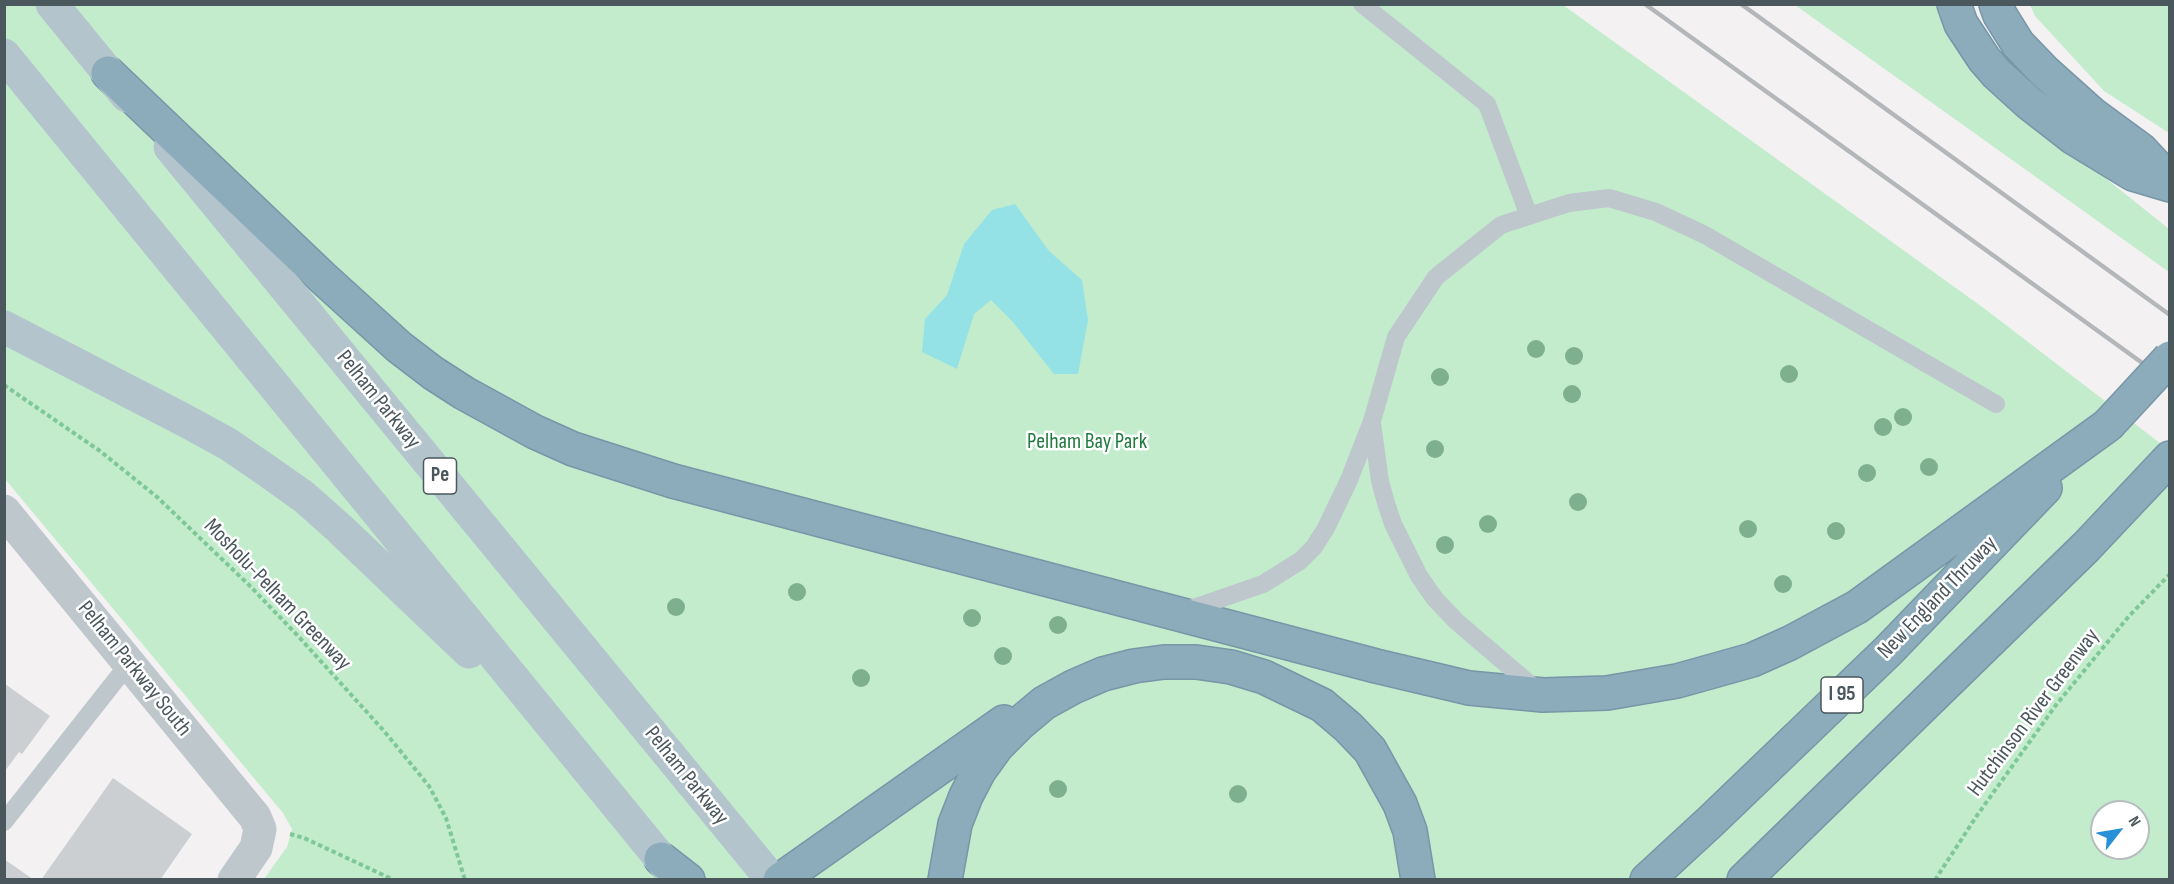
<!DOCTYPE html>
<style>
body{margin:0}
#map{position:relative;width:2174px;height:884px;overflow:hidden;background:#f3f1f1;font-family:"Sofia Sans Condensed",sans-serif}
canvas{display:block}
.frame{position:absolute;inset:0;border:6px solid #4a575d;pointer-events:none}
.north{position:absolute;left:2090px;top:800px;width:60px;height:60px;box-sizing:border-box;background:#fff;border:2px solid #b7bcbe;border-radius:50%;rotate:59deg;font-size:16px;font-weight:700;line-height:24px;text-align:center;color:#4a575d}
.north::after{content:'';display:block;margin:auto;width:21px;height:27px;background:#2790d7;clip-path:polygon(50% 0,100% 100%,50% 72%,0 100%)}
</style>
<div id="map">
<canvas width="2174" height="884"></canvas>
<div class="frame"></div>
<div class="north">N</div>
</div>
<script>
const ctx = document.querySelector('canvas').getContext('2d');
ctx.lineJoin = 'round';
function paint(path, color) { ctx.fillStyle = color; ctx.fill(path, 'evenodd'); }
const poly = rows => new Path2D(rows.map(r => 'M' + r).join(''));
function stroke(path, color, width, dash) { ctx.strokeStyle = color; ctx.lineWidth = width; ctx.lineCap = dash ? 'butt' : 'round'; ctx.setLineDash(dash || []); ctx.stroke(path); }
function write(font, color, halo, rows, align = 'center') {
  ctx.font = font + ' "Sofia Sans Condensed",sans-serif'; ctx.lineWidth = 5; ctx.setLineDash([]); ctx.textBaseline = 'middle'; ctx.strokeStyle = halo; ctx.fillStyle = color; for (const [text, x, y, turn = 0] of rows) {
    ctx.save(); ctx.translate(x, y); ctx.rotate((+turn || 0) * Math.PI / 180); ctx.textAlign = isNaN(turn) ? turn : align; if (halo) ctx.strokeText(text, 0, 0); ctx.fillText(text, 0, 0); ctx.restore();
  }
}
const green = poly([
 [4,5,1563,5,1985,309,2169,450,2169,879,264,879,287,847,292,829,283,813,5,479],
 [2102,812,2138,812,2138,848,2102,848],
 [1795,5,1936,5,1968,68,2169,229,2169,272],
 [2030,5,2169,5,2169,133,2104,91,2035,16]
]);
const water = poly([
 [1015,204,1049,251,1082,280,1088,320,1078,374,1054,374,1012,321,991,300,974,314,957,369,922,352,925,319,947,295,964,244,992,210]
]);
const building = poly([
 [5,684,50,716,22,754,19,752,5,771],
 [113,778,192,834,160,880,41,880],
 [4,859,34,880,4,880]
]);
const path = poly([
 [4,385,100,451,157,497,249,585,298,636,384,731,429,786,446,818,465,880],
 [290,834,304,838,394,880],
 [1935,880,1978,814,2056,705,2129,616,2170,574]
]);
const service = poly([
 [1362,4,1487,104,1529,216],
 [1372,423,1380,481,1386,503,1393,524,1419,576,1435,599,1456,621,1539,692],
 [1182,612,1263,584,1300,561,1314,547,1326,528,1349,480,1372,421,1396,337,1436,277,1501,225,1569,203,1609,198,1656,212,1705,235,1996,404],
 [4,822,130,662]
]);
const minor = poly([
 [4,511,255,817,260,829,256,848,234,880]
]);
const primary = poly([
 [52,4,127,96],
 [4,55,678,880],
 [170,147,772,880],
 [4,327,184,420,228,444,266,470,304,497,339,528,469,652]
]);
const motorway = poly([
 [1954,4,1961,24,1984,59,1997,74,2029,103,2074,138,2133,174,2170,185],
 [1996,4,2000,15,2018,44,2045,72,2092,114,2141,150,2170,181],
 [108,73,323,278,399,347,433,373,464,393,535,432,573,449,673,481,1376,666,1469,688,1543,695,1607,693,1677,681,1752,660,1790,643,1857,607,2108,425],
 [661,859,688,880],
 [780,880,1004,722],
 [945,880,955,824,966,796,979,771,997,746,1019,724,1044,703,1073,687,1103,674,1134,666,1164,662,1196,662,1231,667,1264,677,1322,705,1348,727,1370,750,1400,804,1410,831,1418,880],
 [1647,880,1711,821,1888,651,2045,488],
 [1744,880,2086,547,2170,458]
]);
const rail = poly([
 [1645,4,2170,383],
 [1741,4,2170,315]
]);
const motorwayBridge = poly([
 [2108,425,2170,358]
]);
const trees = [
 [1536,349],
 [1574,356],
 [1789,374],
 [1440,377],
 [1572,394],
 [1903,417],
 [1883,427],
 [1435,449],
 [1929,467],
 [1867,473],
 [1578,502],
 [1488,524],
 [1748,529],
 [1836,531],
 [1445,545],
 [1783,584],
 [797,592],
 [676,607],
 [972,618],
 [1058,625],
 [1003,656],
 [861,678],
 [1058,789],
 [1238,794]
];
const shields = [
 [440,476,33],
 [1842,695,42]
];
const shieldNames = [
 ["Pe",440,476],
 ["I 95",1842,695]
];
const streetNames = [
 ["Pelham Parkway",378,400,51],
 ["Mosholu-Pelham Greenway",277,595,46],
 ["New England Thruway",1938,598,-46],
 ["Pelham Parkway South",134,669,51],
 ["Hutchinson River Greenway",2034,713,-53],
 ["Pelham Parkway",686,776,51]
];
const parkNames = [
 ["Pelham Bay Park",1087,442]
];
paint(green, '#c3eccd');
paint(water, '#94e2e6');
paint(building, '#cbcfd2');
stroke(motorway, '#7896a7', 36);
stroke(path, '#7ec897', 4, [4.5, 3]);
stroke(service, '#bec7cc', 18);
stroke(minor, '#bec7cc', 33);
stroke(primary, '#b3c4cd', 33);
stroke(motorway, '#8cabbb', 33);
stroke(rail, '#b3b7ba', 4.5);
stroke(motorwayBridge, '#7896a7', 36, []);
stroke(motorwayBridge, '#8cabbb', 33);
ctx.fillStyle = '#7eb08f';
for (const [x, y] of trees) { ctx.beginPath(); ctx.arc(x, y, 9, 0, 2 * Math.PI); ctx.fill(); }
for (const [x, y, w] of shields) { const box = new Path2D(); box.roundRect(x - w / 2, y - 18, w, 36, 4.5); ctx.fillStyle = '#fff'; ctx.fill(box); stroke(box, '#4a575d', 1.5); }
write('bold 21px', '#4a575d', null, shieldNames);
write('22px', '#4a575d', '#fff', streetNames);
write('22px', '#1f7a3e', '#fff', parkNames);
</script>
